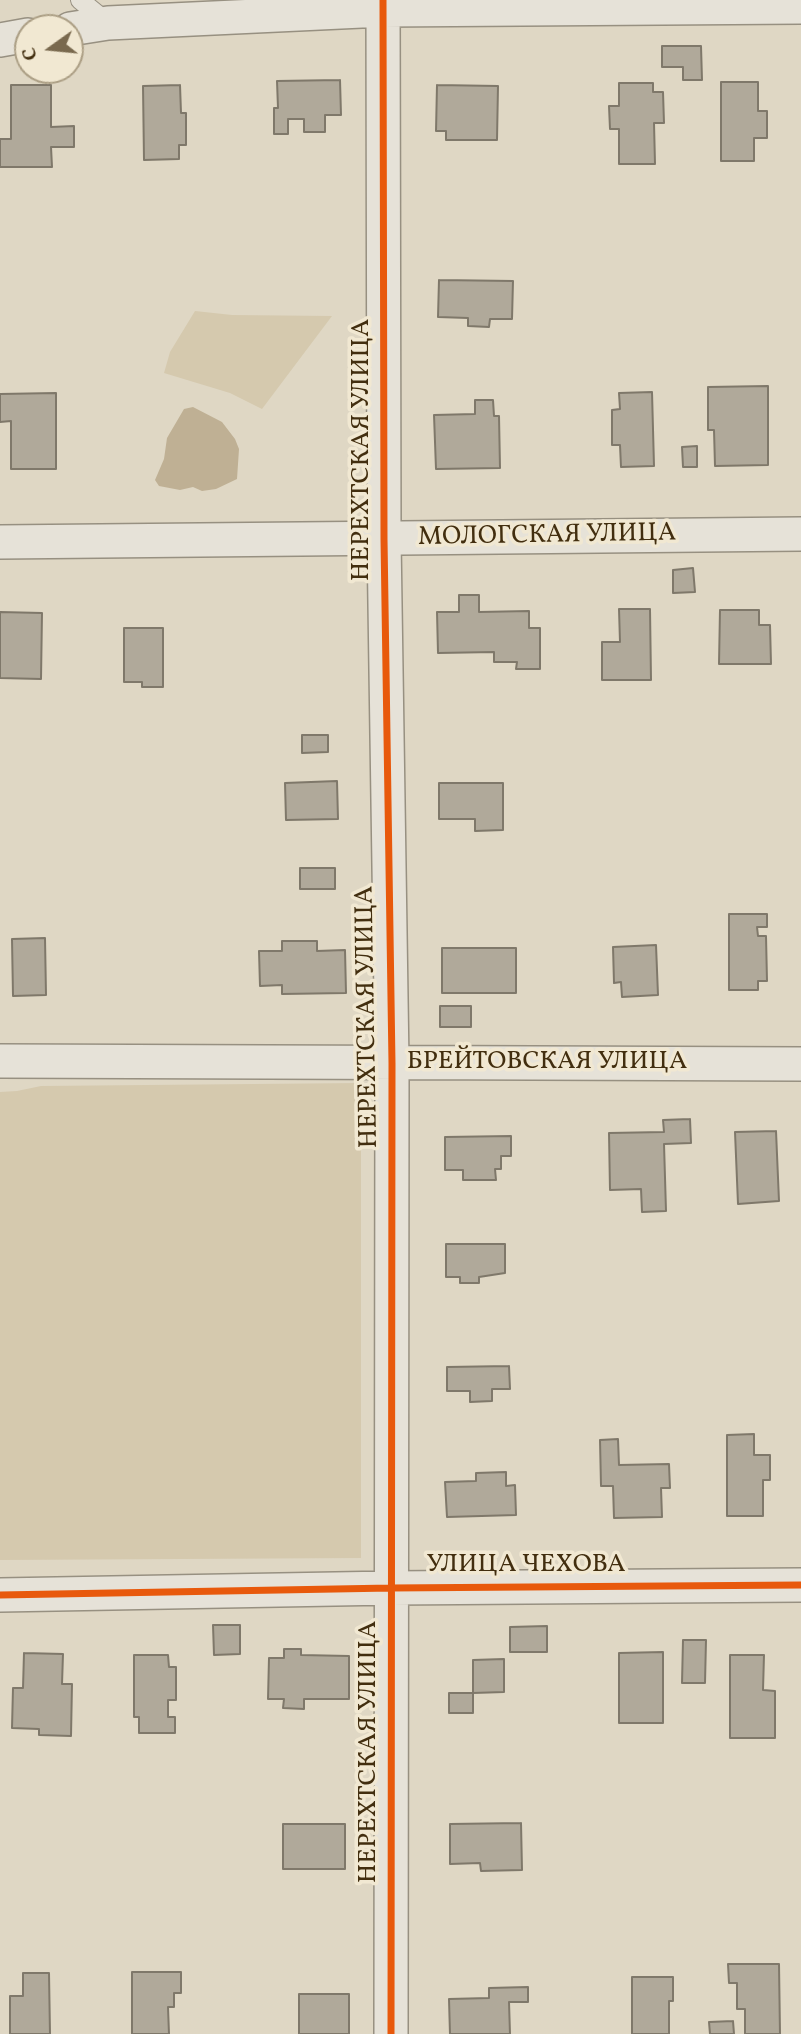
<!DOCTYPE html>
<meta charset="utf-8">
<style>
body{margin:0}
#map{position:relative;width:801px;height:2034px;overflow:hidden;background:#dfd7c4;font-family:Vollkorn,serif}
canvas{display:block}
.north{position:absolute;left:14px;top:14px;width:70px;height:70px;box-sizing:border-box;background:#f1e8d2;border:2px solid #ab9e84;border-radius:50%;rotate:255deg;font-size:19px;font-weight:700;line-height:28px;text-align:center;color:#422e0f}
.north::after{content:'';display:block;margin:auto;width:24px;height:32px;background:#79694e;clip-path:polygon(50% 0,100% 100%,50% 72%,0 100%)}
</style>
<div id="map">
<canvas width="801" height="2034"></canvas>
<div class="north">С</div>
</div>
<script>
const ctx = document.querySelector('canvas').getContext('2d');
ctx.lineJoin = 'round';
function paint(path, color) { ctx.fillStyle = color; ctx.fill(path, 'evenodd'); }
const poly = rows => new Path2D(rows.map(r => 'M' + r).join(''));
function stroke(path, color, width, dash) { ctx.strokeStyle = color; ctx.lineWidth = width; ctx.lineCap = dash ? 'butt' : 'round'; ctx.setLineDash(dash || []); ctx.stroke(path); }
function write(font, color, halo, rows, align = 'center') {
  ctx.font = font + ' Vollkorn,serif'; ctx.lineWidth = 7; ctx.setLineDash([]); ctx.textBaseline = 'middle'; ctx.strokeStyle = halo; ctx.fillStyle = color; for (const [text, x, y, turn = 0] of rows) {
    ctx.save(); ctx.translate(x, y); ctx.rotate((+turn || 0) * Math.PI / 180); ctx.textAlign = isNaN(turn) ? turn : align; if (halo) ctx.strokeText(text, 0, 0); ctx.fillText(text, 0, 0); ctx.restore();
  }
}
const green = poly([
 [195,311,232,315,332,316,262,409,230,393,164,373,170,352],
 [361,1083,361,1558,0,1560,0,1092,17,1091,41,1086]
]);
const water = poly([
 [193,407,222,422,235,439,239,449,237,479,216,489,202,491,193,487,180,490,159,486,155,480,164,459,167,438,184,409]
]);
const building = poly([
 [662,46,701,46,702,80,683,80,683,67,662,67,662,46],
 [340,80,341,115,325,115,325,132,304,132,304,119,288,119,288,134,274,134,274,108,278,108,277,81,340,80],
 [721,82,758,82,758,111,767,111,767,138,754,138,754,161,721,161,721,82],
 [619,83,653,83,653,92,663,92,664,123,654,123,655,164,619,164,619,129,610,129,609,106,619,106,619,83],
 [11,85,51,85,51,127,74,126,74,147,51,147,52,167,0,167,0,139,11,139,11,85],
 [180,85,181,113,186,113,186,145,179,145,179,159,144,160,143,86,180,85],
 [437,85,498,86,497,140,446,140,446,131,436,131,437,85],
 [439,280,513,281,512,319,490,319,489,327,468,326,468,318,438,317,439,280],
 [768,386,768,465,715,466,714,430,708,430,708,387,768,386],
 [652,392,654,466,621,467,620,445,612,445,612,410,620,409,619,393,652,392],
 [56,393,56,469,11,469,11,421,0,422,0,394,56,393],
 [475,400,493,400,494,416,499,416,500,468,436,469,434,415,475,414,475,400],
 [697,446,697,467,683,467,682,447,697,446],
 [693,568,695,592,673,593,673,570,693,568],
 [459,595,479,595,479,612,529,611,529,628,540,628,540,669,516,669,517,662,494,662,494,652,438,653,437,612,459,612,459,595],
 [619,609,650,609,651,680,602,680,602,642,620,642,619,609],
 [720,610,759,610,759,625,770,625,771,664,719,664,720,610],
 [0,612,42,613,41,679,0,678,0,612],
 [124,628,163,628,163,687,142,687,142,682,124,682,124,628],
 [302,735,328,735,328,752,302,753,302,735],
 [337,781,338,819,286,820,285,783,337,781],
 [439,783,503,783,503,830,475,831,475,819,439,819,439,783],
 [300,868,335,868,335,889,300,889,300,868],
 [729,914,767,914,767,927,757,927,758,936,766,936,767,981,758,981,758,990,729,990,729,914],
 [45,938,46,995,13,996,12,939,45,938],
 [282,941,317,941,317,951,345,950,346,993,282,994,282,985,260,986,259,951,282,951,282,941],
 [656,945,658,995,622,997,621,982,614,983,613,947,656,945],
 [442,948,516,948,516,993,442,993,442,948],
 [440,1006,471,1006,471,1027,440,1027,440,1006],
 [690,1119,691,1143,664,1144,666,1211,642,1212,641,1189,610,1190,609,1133,664,1132,663,1120,690,1119],
 [776,1131,779,1201,738,1204,735,1132,776,1131],
 [511,1136,511,1156,501,1156,501,1169,495,1169,496,1180,463,1180,463,1170,445,1170,445,1137,511,1136],
 [446,1244,505,1244,505,1273,479,1277,479,1283,460,1283,460,1277,446,1277,446,1244],
 [509,1366,510,1389,492,1389,492,1401,470,1402,470,1391,447,1391,447,1367,509,1366],
 [754,1434,754,1455,770,1455,770,1480,763,1480,763,1516,727,1516,727,1435,754,1434],
 [618,1439,619,1465,669,1464,670,1488,661,1488,662,1517,614,1518,613,1486,601,1486,600,1440,618,1439],
 [506,1472,506,1486,515,1485,516,1515,447,1517,445,1482,476,1481,476,1473,506,1472],
 [213,1625,240,1625,240,1654,214,1655,213,1625],
 [547,1626,547,1652,510,1652,510,1627,547,1626],
 [683,1640,706,1640,705,1683,682,1683,683,1640],
 [284,1649,301,1649,301,1655,349,1656,349,1699,304,1699,304,1709,283,1708,284,1699,268,1699,269,1658,284,1658,284,1649],
 [663,1652,663,1723,619,1723,619,1653,663,1652],
 [24,1653,63,1654,62,1684,72,1684,71,1736,39,1735,39,1729,12,1728,13,1688,23,1688,24,1653],
 [134,1655,168,1655,169,1667,176,1667,176,1700,168,1700,168,1717,175,1717,175,1733,139,1733,139,1717,134,1717,134,1655],
 [730,1655,764,1655,763,1690,775,1691,775,1738,730,1738,730,1655],
 [504,1659,504,1692,473,1693,473,1660,504,1659],
 [449,1693,473,1693,473,1713,449,1713,449,1693],
 [521,1823,522,1870,481,1871,480,1863,450,1864,450,1824,521,1823],
 [283,1824,345,1824,345,1869,283,1869,283,1824],
 [728,1964,779,1964,780,2034,745,2034,745,2009,737,2009,737,1983,729,1983,728,1964],
 [132,1972,181,1972,181,1993,174,1993,174,2007,168,2007,169,2034,132,2034,132,1972],
 [23,1973,49,1973,50,2034,10,2034,10,1996,23,1996,23,1973],
 [632,1977,673,1977,673,2001,669,2001,669,2034,632,2034,632,1977],
 [528,1987,528,2002,509,2002,510,2034,450,2034,449,1999,489,1998,489,1988,528,1987],
 [299,1994,349,1994,349,2034,299,2034,299,1994],
 [733,2021,734,2034,710,2034,709,2022,733,2021]
]);
const lane = poly([
 [80,0,108,23]
]);
const street = poly([
 [383,0,384,539,392,1063,391,2034],
 [70,29,108,23,383,10,801,7],
 [0,40,28,35],
 [0,542,801,534],
 [0,1061,801,1064],
 [0,1595,391,1588,801,1585]
]);
const cycleway = poly([
 [383,0,384,539,392,1063,391,2034],
 [0,1595,391,1588,801,1585]
]);
const streetNames = [
 ["НЕРЕХТСКАЯ УЛИЦА",363,450,-90],
 ["МОЛОГСКАЯ УЛИЦА",547,537,-1],
 ["НЕРЕХТСКАЯ УЛИЦА",369,1017,-91],
 ["БРЕЙТОВСКАЯ УЛИЦА",547,1063],
 ["УЛИЦА ЧЕХОВА",526,1566],
 ["НЕРЕХТСКАЯ УЛИЦА",370,1752,-90]
];
paint(green, '#d5c9ae');
paint(water, '#bfb094');
paint(building, '#b0a99a');
stroke(building, '#7f786a', 2);
stroke(lane, '#979081', 20);
stroke(street, '#979081', 36);
stroke(lane, '#e6e2d8', 18);
stroke(street, '#e6e2d8', 33);
stroke(cycleway, '#e8590c', 7);
write('26px', '#422e0f', '#f1e8d2', streetNames);
</script>
